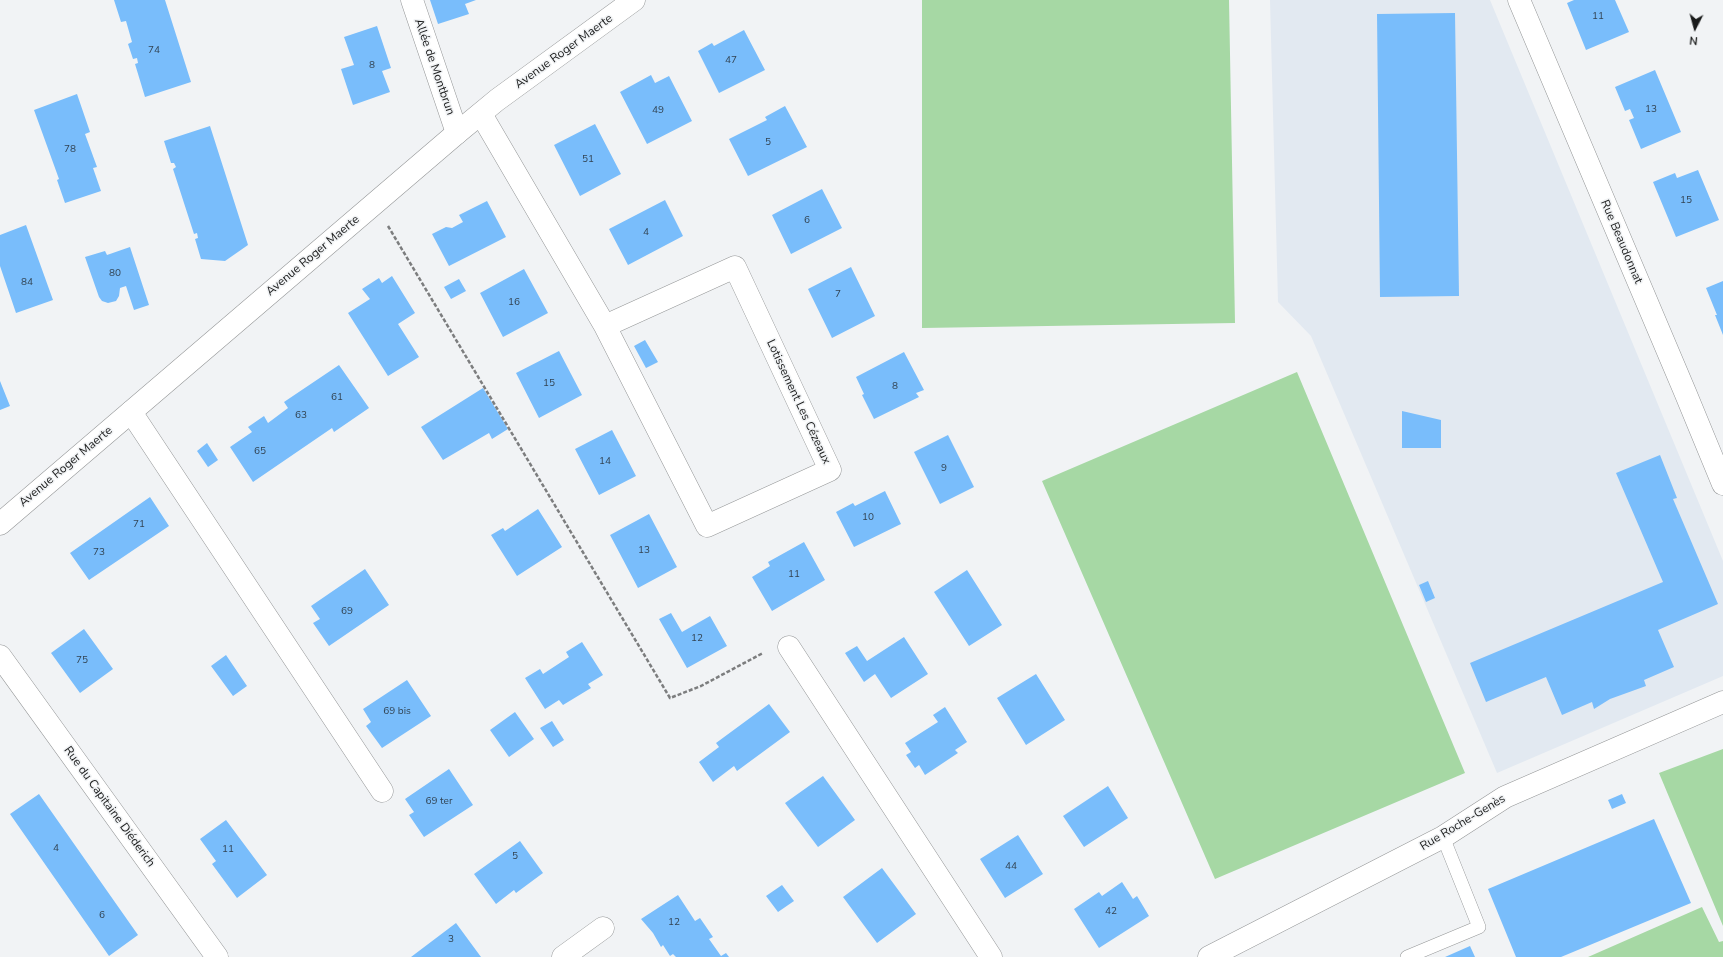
<!DOCTYPE html>
<meta charset="utf-8">
<style>
body{margin:0}
#map{position:relative;width:1723px;height:957px;overflow:hidden;background:#f1f3f5;font-family:"Nunito Sans",sans-serif}
canvas{display:block}
.north{position:absolute;left:1675px;top:8px;width:40px;height:40px;-webkit-text-stroke:3px #f1f3f5;paint-order:stroke;rotate:186deg;font-size:11px;font-weight:700;line-height:16px;text-align:center;color:#1a1b1b}
.north::after{content:'';display:block;margin:auto;width:14px;height:18px;background:#1a1b1b;clip-path:polygon(50% 0,100% 100%,50% 72%,0 100%)}
</style>
<div id="map">
<canvas width="1723" height="957"></canvas>
<div class="north">N</div>
</div>
<script>
const ctx = document.querySelector('canvas').getContext('2d');
ctx.lineJoin = 'round';
function paint(path, color) { ctx.fillStyle = color; ctx.fill(path, 'evenodd'); }
const poly = rows => new Path2D(rows.map(r => 'M' + r).join(''));
function stroke(path, color, width, dash) { ctx.strokeStyle = color; ctx.lineWidth = width; ctx.lineCap = dash ? 'butt' : 'round'; ctx.setLineDash(dash || []); ctx.stroke(path); }
function write(font, color, halo, rows, align = 'center') {
  ctx.font = font + ' "Nunito Sans",sans-serif'; ctx.lineWidth = 3; ctx.setLineDash([]); ctx.textBaseline = 'middle'; ctx.strokeStyle = halo; ctx.fillStyle = color; for (const [text, x, y, turn = 0] of rows) {
    ctx.save(); ctx.translate(x, y); ctx.rotate((+turn || 0) * Math.PI / 180); ctx.textAlign = isNaN(turn) ? turn : align; if (halo) ctx.strokeText(text, 0, 0); ctx.fillText(text, 0, 0); ctx.restore();
  }
}
const built = poly([
 [1270,0,1490,0,1723,561,1723,676,1497,773,1311,336,1278,302]
]);
const green = poly([
 [922,0,1229,0,1235,323,922,328],
 [1297,372,1465,773,1215,879,1042,481],
 [1723,749,1723,926,1659,773],
 [1702,907,1719,942,1723,941,1723,957,1588,957]
]);
const building = poly([
 [114,0,165,0,191,82,145,97,135,64,138,63,137,58,133,59,128,44,132,42,126,21,121,22],
 [430,0,476,0,465,4,469,14,438,24],
 [1574,0,1615,0,1629,32,1586,50,1567,3],
 [1455,13,1459,296,1380,297,1377,14],
 [377,26,391,68,382,71,390,92,353,105,341,69,354,65,344,37],
 [744,30,765,70,719,93,698,51,712,43,714,46],
 [1655,70,1681,132,1641,149,1629,120,1634,118,1630,109,1625,111,1615,87],
 [651,75,655,83,669,76,692,121,647,144,620,92],
 [77,94,90,132,85,134,97,167,93,168,101,191,65,203,57,180,59,179,34,110],
 [785,106,807,147,748,176,729,139,767,120,765,117],
 [595,124,621,174,580,196,554,145],
 [210,126,248,245,225,261,201,259,195,239,198,238,197,233,194,234,173,169,176,167,174,163,171,163,164,141],
 [1698,170,1719,220,1676,237,1653,182,1675,173,1677,178],
 [822,189,842,228,791,254,772,215],
 [665,200,683,236,628,265,609,229],
 [487,201,506,237,449,266,432,234,446,227,452,228,463,222,459,215],
 [26,225,53,300,16,313,0,266,0,235],
 [130,247,149,305,134,310,126,286,120,288,119,296,116,301,108,303,102,301,99,297,85,257,105,251,107,255],
 [851,267,875,316,832,338,808,289],
 [524,269,548,313,503,337,480,293],
 [392,276,415,313,398,324,419,357,388,376,348,313,370,299,362,289,379,278,382,283],
 [459,279,466,291,451,299,444,287],
 [1723,281,1723,335,1715,315,1717,315,1706,288],
 [645,340,658,362,646,368,634,346],
 [559,351,582,395,539,418,516,373],
 [904,352,924,390,916,393,919,397,874,419,862,395,864,394,856,377],
 [339,365,369,408,334,432,332,428,253,482,230,447,252,432,248,427,264,416,268,423,288,408,284,402],
 [0,381,10,406,0,410],
 [483,388,508,429,492,439,489,433,443,460,421,427],
 [1402,411,1441,420,1441,448,1402,448],
 [612,430,636,476,599,495,575,449],
 [948,435,974,487,940,504,914,452],
 [207,443,218,460,208,467,197,451],
 [1660,455,1677,498,1673,499,1718,604,1658,630,1674,667,1644,680,1646,686,1610,699,1594,709,1592,702,1562,715,1546,677,1486,702,1470,663,1663,582,1616,473],
 [885,491,901,524,854,547,836,512,853,503,855,506],
 [150,497,169,526,89,580,70,553],
 [538,509,562,547,517,576,491,535,503,528,505,531],
 [649,514,677,567,638,588,610,535],
 [804,542,825,580,772,611,752,577,770,566,768,562],
 [365,569,389,605,329,646,313,623,320,619,311,606],
 [967,570,1002,625,969,646,934,592],
 [1428,581,1435,598,1426,602,1419,585],
 [671,613,682,632,710,616,727,646,687,668,659,619],
 [84,629,113,669,80,693,51,653],
 [904,637,928,674,891,698,875,674,864,682,845,653,857,646,867,661],
 [582,642,603,675,588,684,591,688,563,705,559,700,545,709,525,678,540,669,543,674,569,657,566,652],
 [226,655,247,686,233,696,211,666],
 [1036,674,1065,720,1026,745,997,698],
 [407,680,431,716,382,748,366,726,371,722,363,709],
 [769,704,790,732,737,771,734,766,713,782,699,762,719,747,716,743],
 [945,707,967,742,955,750,958,753,925,775,919,765,915,768,906,755,911,752,905,743,938,722,933,715],
 [515,712,534,739,509,757,490,730],
 [552,721,564,740,553,747,540,728],
 [449,769,473,805,424,837,409,815,414,812,405,799],
 [823,776,855,820,818,847,785,803],
 [1108,786,1128,818,1084,847,1063,816],
 [39,794,138,935,109,956,10,814],
 [1622,794,1626,803,1612,809,1608,800],
 [1654,819,1691,903,1561,957,1516,957,1488,889],
 [226,820,267,875,237,898,212,864,216,861,200,839],
 [1018,835,1043,874,1005,898,980,859],
 [520,841,543,873,516,893,514,890,496,904,474,874],
 [882,868,916,914,877,943,843,897],
 [1122,882,1133,899,1137,896,1149,916,1099,948,1074,909,1099,892,1102,896],
 [782,885,794,901,778,912,766,896],
 [678,895,695,921,700,918,713,937,709,939,721,956,726,953,729,957,676,957,673,954,670,956,663,945,661,947,653,933,641,919],
 [456,923,481,957,411,957],
 [1470,946,1475,957,1445,957]
]);
const path = poly([
 [388,226,670,698,701,686,763,653]
]);
const lane = poly([
 [1407,957,1479,927,1443,837]
]);
const street = poly([
 [412,0,457,133],
 [1519,0,1685,392,1723,484],
 [481,114,605,326,707,526,830,470,735,267,605,326],
 [131,412,382,791],
 [789,647,991,957],
 [0,656,217,957],
 [563,957,603,928],
 [1209,957,1443,837,1505,797,1723,702]
]);
const secondary = poly([
 [0,524,457,133,497,100,634,0]
]);
const numberNames = [
 ["11",1598,17],
 ["74",154,51],
 ["47",731,61],
 ["8",372,66],
 ["13",1651,110],
 ["49",658,111],
 ["5",768,143],
 ["78",70,150],
 ["51",588,160],
 ["15",1686,201],
 ["6",807,221],
 ["4",646,233],
 ["80",115,274],
 ["84",27,283],
 ["7",838,295],
 ["16",514,303],
 ["15",549,384],
 ["8",895,387],
 ["61",337,398],
 ["63",301,416],
 ["65",260,452],
 ["14",605,462],
 ["9",944,469],
 ["10",868,518],
 ["71",139,525],
 ["13",644,551],
 ["73",99,553],
 ["11",794,575],
 ["69",347,612],
 ["12",697,639],
 ["75",82,661],
 ["69 bis",397,712],
 ["69 ter",439,802],
 ["4",56,849],
 ["11",228,850],
 ["5",515,857],
 ["44",1011,867],
 ["42",1111,912],
 ["6",102,916],
 ["12",674,923],
 ["3",451,940]
];
const streetNames = [
 ["Avenue Roger Maerte",564,52,-36],
 ["Allée de Montbrun",434,67,71],
 ["Rue Beaudonnat",1621,242,67],
 ["Avenue Roger Maerte",313,256,-40],
 ["Lotissement Les Cézeaux",798,402,65],
 ["Avenue Roger Maerte",66,467,-40],
 ["Rue du Capitaine Diéderich",109,807,54],
 ["Rue Roche-Genès",1463,823,-31]
];
paint(built, '#e2e9f1');
paint(green, '#a6d8a4');
paint(building, '#79bdfb');
stroke(lane, '#949697', 14);
stroke(street, '#949697', 23);
stroke(secondary, '#949697', 23);
stroke(path, '#7c7d7e', 2.5, [4, 2]);
stroke(lane, '#fff', 13);
stroke(street, '#fff', 22);
stroke(secondary, '#fff', 22);
write('10px', '#324453', null, numberNames);
write('12px', '#1a1b1b', '#f1f3f5', streetNames);
</script>
